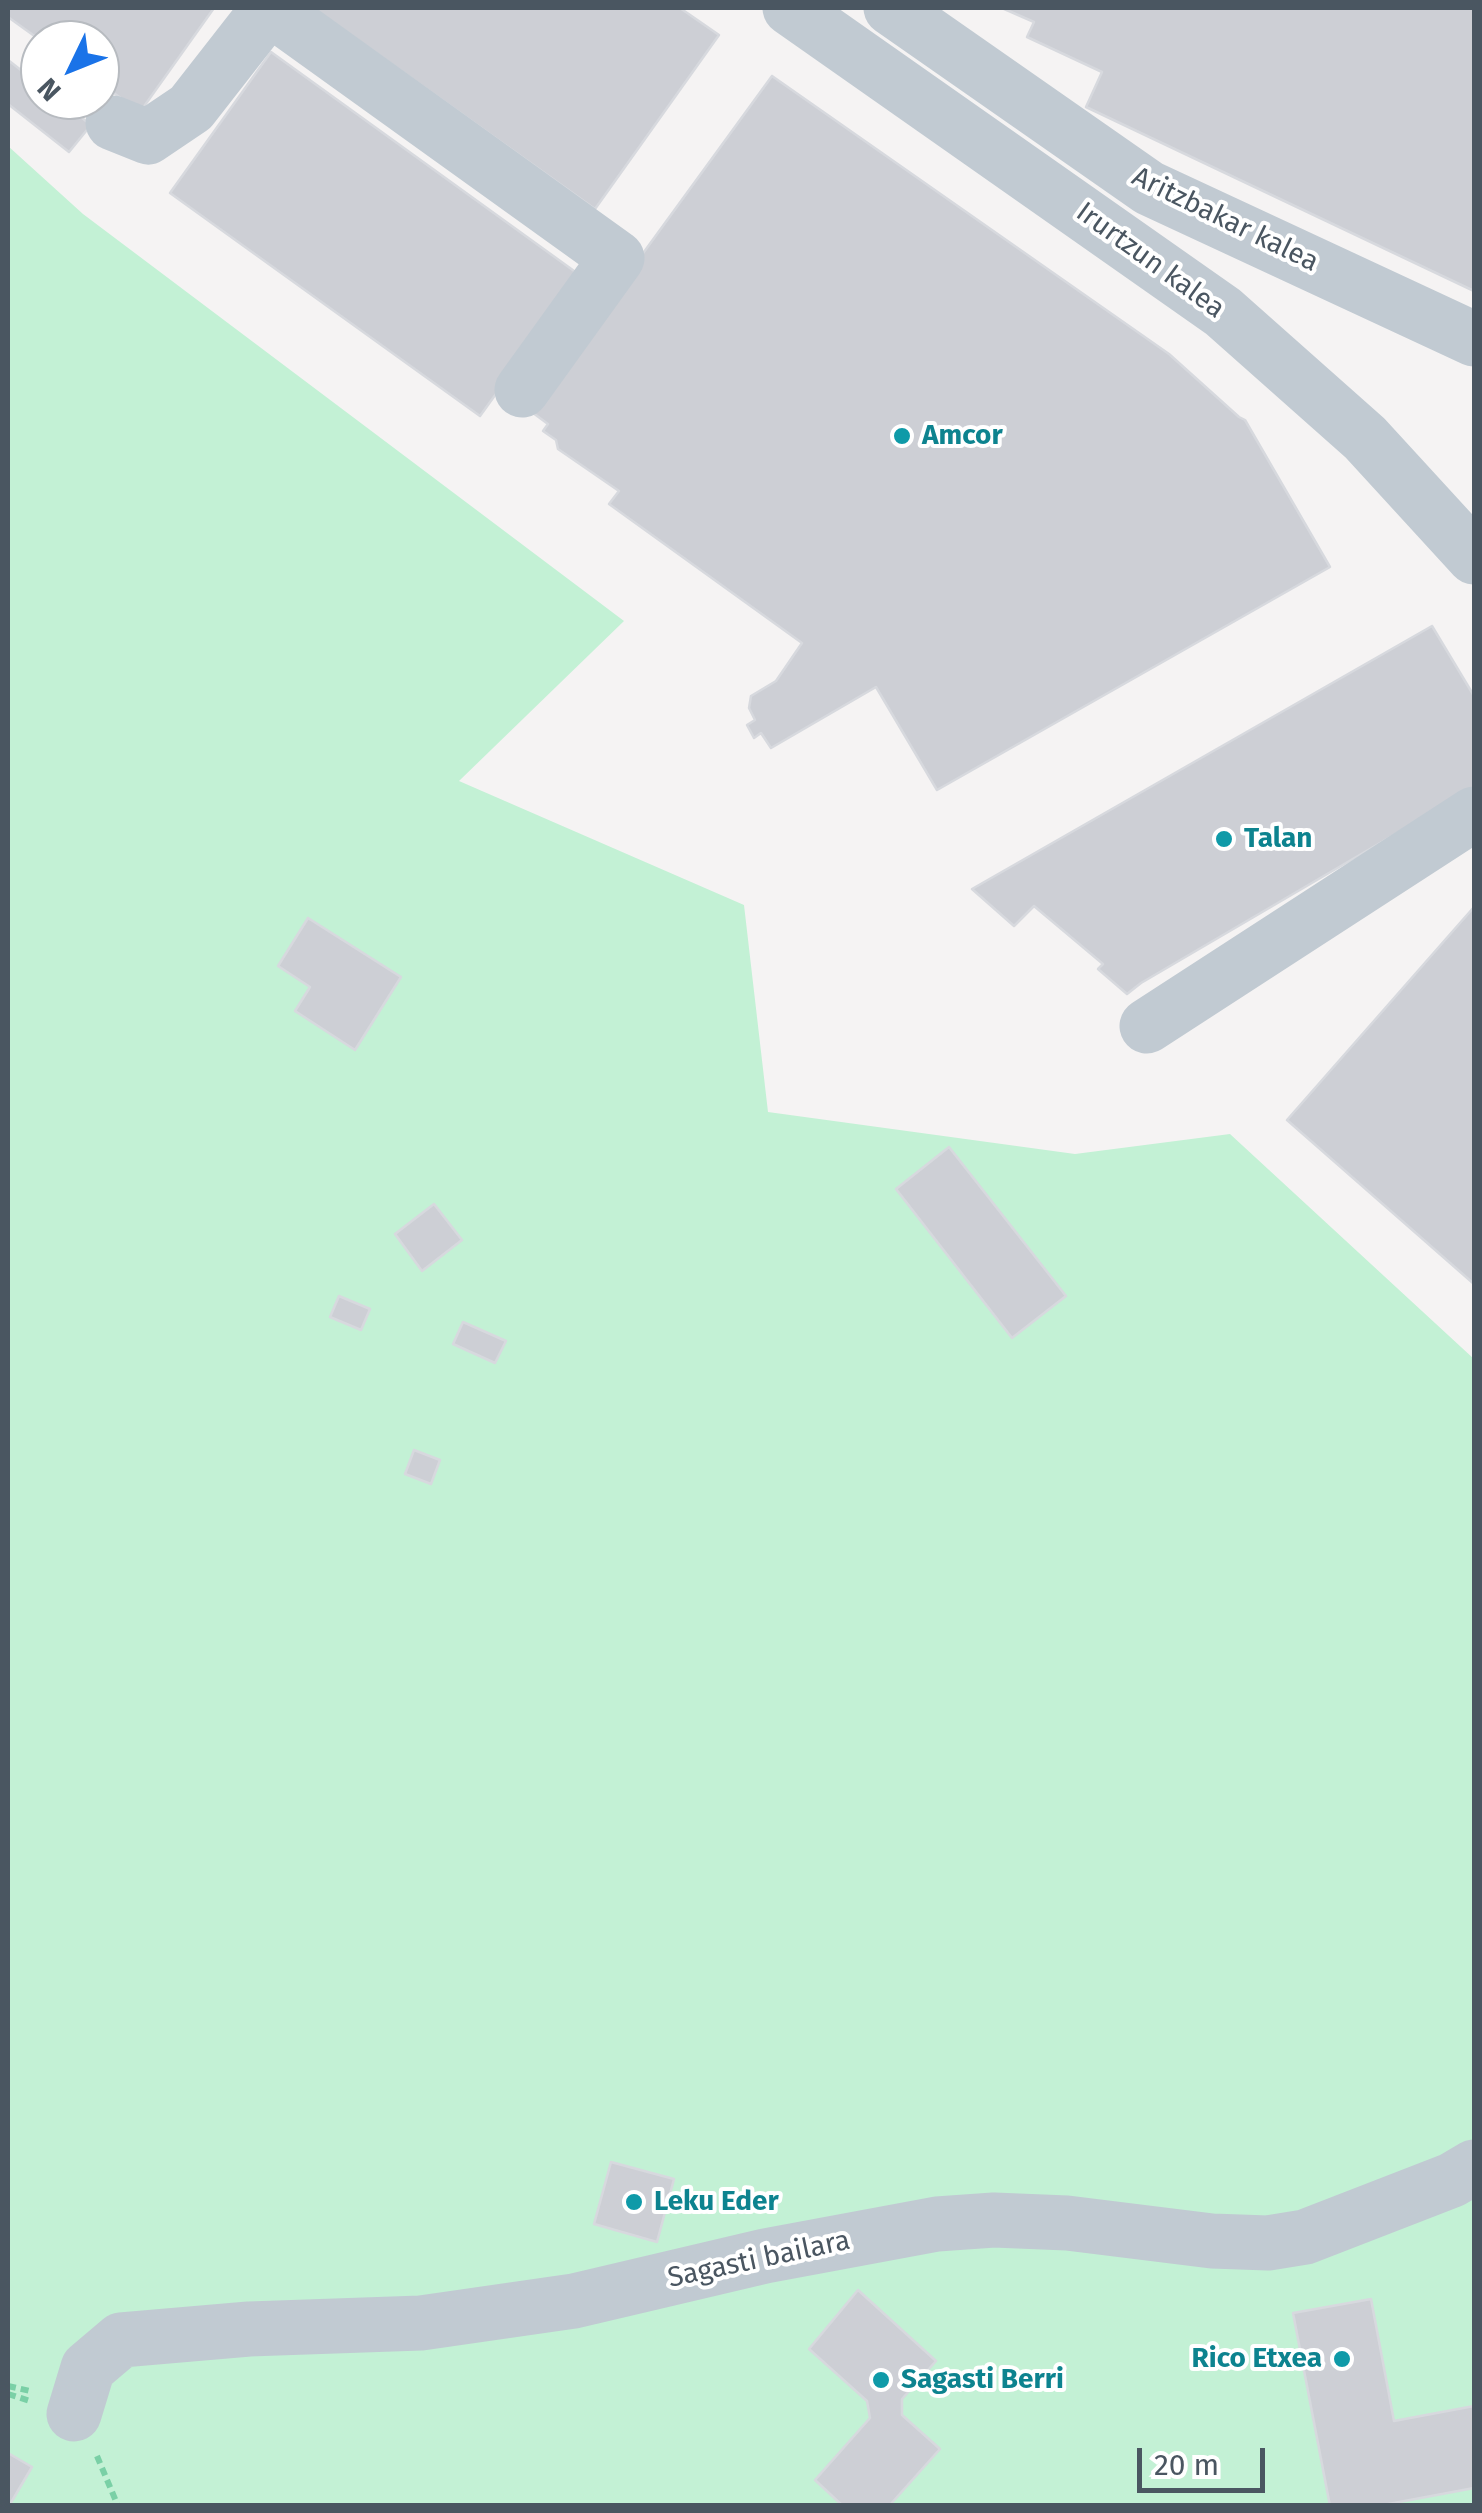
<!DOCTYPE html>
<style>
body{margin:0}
#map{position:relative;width:1482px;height:2513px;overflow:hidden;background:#f5f3f3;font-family:"Fira Sans",sans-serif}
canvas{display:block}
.frame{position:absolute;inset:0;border:10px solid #4a5661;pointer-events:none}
.north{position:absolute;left:20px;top:20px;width:100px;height:100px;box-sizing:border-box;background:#fff;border:2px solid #b7bbc0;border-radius:50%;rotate:227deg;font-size:28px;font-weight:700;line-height:40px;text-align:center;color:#4a5661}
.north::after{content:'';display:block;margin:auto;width:35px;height:45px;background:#1a73e8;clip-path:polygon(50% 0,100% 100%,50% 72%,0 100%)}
.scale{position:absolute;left:1137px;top:2448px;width:128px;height:45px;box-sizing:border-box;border:5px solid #4a5661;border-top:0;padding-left:12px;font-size:30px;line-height:35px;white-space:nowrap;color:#4a5661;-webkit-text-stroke:8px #fff;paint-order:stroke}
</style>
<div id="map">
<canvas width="1482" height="2513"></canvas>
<div class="frame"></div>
<div class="north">N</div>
<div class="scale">20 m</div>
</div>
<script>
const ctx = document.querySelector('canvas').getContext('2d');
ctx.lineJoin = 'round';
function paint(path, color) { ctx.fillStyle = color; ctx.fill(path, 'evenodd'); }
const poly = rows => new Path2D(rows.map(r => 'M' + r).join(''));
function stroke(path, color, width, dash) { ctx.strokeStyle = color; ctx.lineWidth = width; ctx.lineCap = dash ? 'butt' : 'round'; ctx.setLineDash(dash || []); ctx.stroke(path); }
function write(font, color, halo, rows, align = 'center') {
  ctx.font = font + ' "Fira Sans",sans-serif'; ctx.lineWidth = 8; ctx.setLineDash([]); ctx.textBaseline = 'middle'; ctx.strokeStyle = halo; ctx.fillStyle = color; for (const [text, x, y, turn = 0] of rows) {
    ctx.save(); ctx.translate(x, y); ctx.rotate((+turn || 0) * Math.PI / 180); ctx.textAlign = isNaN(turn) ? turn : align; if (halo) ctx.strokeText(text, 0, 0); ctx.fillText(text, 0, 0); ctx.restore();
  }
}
const green = poly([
 [8,146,83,214,624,621,459,781,744,905,768,1112,1075,1154,1230,1134,1474,1359,1474,2505,8,2505]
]);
const building = poly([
 [8,8,214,8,140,112,100,83,100,40,40,40,8,17,8,8],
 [313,8,680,8,719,35,595,209,313,8],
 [1002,8,1474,8,1474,291,1086,107,1102,72,1027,37,1034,22,1002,8],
 [271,52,581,276,480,416,170,193,271,52],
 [8,60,40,85,40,100,59,100,91,125,69,152,8,104,8,60],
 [772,76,1169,354,1239,417,1245,420,1330,567,937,790,876,687,771,748,761,733,754,738,747,725,755,720,749,708,751,696,776,681,802,643,609,504,619,491,558,449,556,440,543,431,548,424,529,410,772,76],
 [1432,626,1474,696,1474,788,1141,983,1127,994,1098,969,1103,964,1034,906,1014,926,972,889,1432,626],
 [1474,907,1474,1284,1287,1120,1474,907],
 [308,918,401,977,355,1050,295,1011,310,987,278,966,308,918],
 [949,1147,1066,1296,1012,1338,896,1189,949,1147],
 [434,1204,462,1240,422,1271,395,1234,434,1204],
 [339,1296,370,1309,361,1330,330,1317,339,1296],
 [463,1322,506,1341,495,1363,453,1344,463,1322],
 [414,1450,440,1460,431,1484,405,1474,414,1450],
 [611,2162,674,2179,657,2242,594,2224,611,2162],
 [858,2290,936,2361,902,2399,902,2415,940,2449,889,2506,843,2506,815,2480,870,2418,867,2401,809,2349,858,2290],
 [1371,2299,1394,2421,1474,2406,1474,2488,1378,2506,1330,2506,1293,2313,1371,2299],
 [8,2453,32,2467,9,2506,8,2506,8,2453]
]);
const path = poly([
 [8,2386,30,2391],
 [8,2394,30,2401],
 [97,2456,118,2506]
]);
const minor = poly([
 [269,8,617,258,522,390],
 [790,8,1223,312,1365,438,1474,557],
 [891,8,1149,188,1474,339],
 [113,123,148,137,191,108,269,8],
 [1147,1026,1474,814],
 [74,2414,88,2368,121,2340,249,2329,421,2323,574,2301,765,2256,937,2224,994,2220,1067,2223,1212,2241,1268,2243,1305,2237,1452,2180,1474,2167]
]);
const markers = [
 [902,436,10,"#0f9aa8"],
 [1224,839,10,"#0f9aa8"],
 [634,2202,10,"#0f9aa8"],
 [1342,2359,10,"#0f9aa8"],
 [881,2380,10,"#0f9aa8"]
];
const streetNames = [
 ["Aritzbakar kalea",1225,220,26],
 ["Irurtzun kalea",1150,261,36],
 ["Sagasti bailara",759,2260,-12]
];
const cultureNames = [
 ["Amcor",922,436],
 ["Talan",1244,839],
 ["Leku Eder",654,2202],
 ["Rico Etxea",1322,2359,"right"],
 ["Sagasti Berri",901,2380]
];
paint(green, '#c3f1d5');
paint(building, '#cdcfd5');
stroke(building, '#d7d9de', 2.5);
stroke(path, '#7ad0a6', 6, [8, 5]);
stroke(minor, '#c1cad2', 55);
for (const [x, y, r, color] of markers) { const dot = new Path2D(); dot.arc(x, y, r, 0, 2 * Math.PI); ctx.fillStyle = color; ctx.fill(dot); stroke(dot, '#fff', 4); }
write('28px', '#4a5661', '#fff', streetNames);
write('bold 28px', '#0d838f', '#fff', cultureNames, 'left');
</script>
